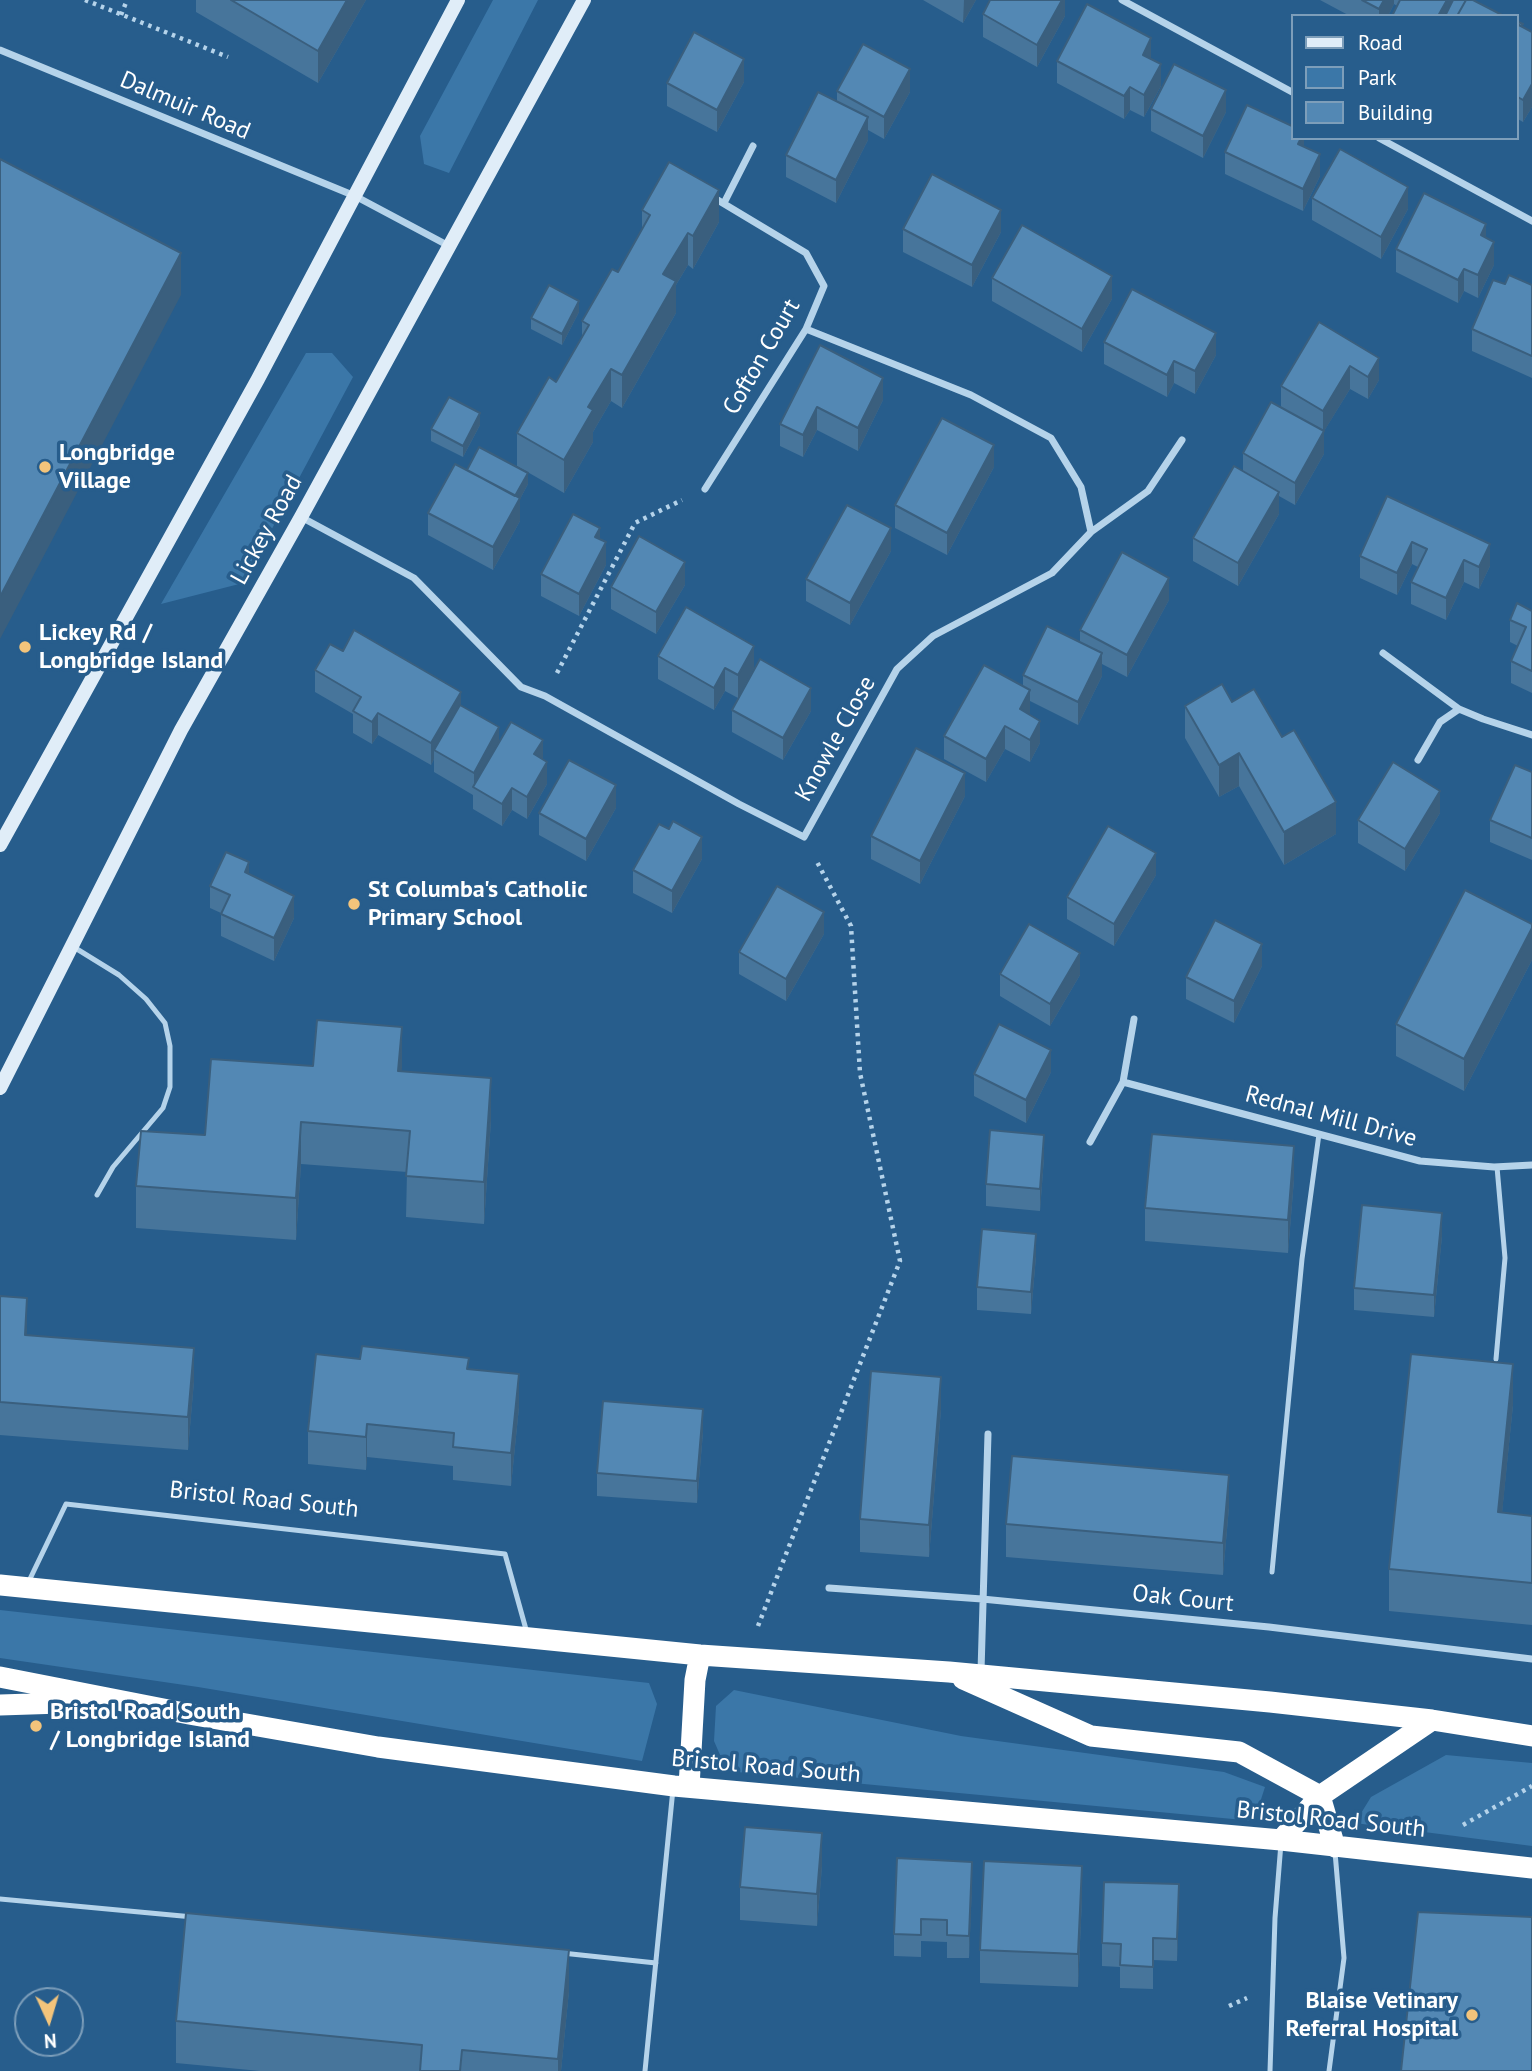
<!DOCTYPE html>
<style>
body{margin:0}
#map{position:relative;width:1532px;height:2071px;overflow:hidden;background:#275d8c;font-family:"PT Sans",sans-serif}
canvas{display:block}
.legend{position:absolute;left:1291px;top:14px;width:228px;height:126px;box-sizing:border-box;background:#275d8c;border:2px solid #7d9eba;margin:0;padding:9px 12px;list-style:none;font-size:21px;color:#fff}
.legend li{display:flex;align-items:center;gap:14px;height:35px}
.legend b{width:35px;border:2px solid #7d9eba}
.north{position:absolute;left:14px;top:1987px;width:70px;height:70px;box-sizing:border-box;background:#275d8c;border:2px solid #7d9eba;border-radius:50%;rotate:176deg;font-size:19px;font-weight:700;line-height:28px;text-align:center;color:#fff}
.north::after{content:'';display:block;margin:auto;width:24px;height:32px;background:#f3c47b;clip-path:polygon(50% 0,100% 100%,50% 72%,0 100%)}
</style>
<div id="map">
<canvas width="1532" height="2071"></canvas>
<ul class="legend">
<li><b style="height:9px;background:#e0edf8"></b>Road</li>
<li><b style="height:19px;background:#3b77a8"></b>Park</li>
<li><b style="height:19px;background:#5388b4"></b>Building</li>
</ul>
<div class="north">N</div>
</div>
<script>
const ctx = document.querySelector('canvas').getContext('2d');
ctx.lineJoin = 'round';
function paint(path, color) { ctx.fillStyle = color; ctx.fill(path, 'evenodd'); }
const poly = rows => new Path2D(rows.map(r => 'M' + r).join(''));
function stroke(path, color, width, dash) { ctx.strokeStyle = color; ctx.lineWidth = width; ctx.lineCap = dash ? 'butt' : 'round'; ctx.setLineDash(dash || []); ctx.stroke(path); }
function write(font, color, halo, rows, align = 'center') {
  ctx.font = font + ' "PT Sans",sans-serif'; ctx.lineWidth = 7; ctx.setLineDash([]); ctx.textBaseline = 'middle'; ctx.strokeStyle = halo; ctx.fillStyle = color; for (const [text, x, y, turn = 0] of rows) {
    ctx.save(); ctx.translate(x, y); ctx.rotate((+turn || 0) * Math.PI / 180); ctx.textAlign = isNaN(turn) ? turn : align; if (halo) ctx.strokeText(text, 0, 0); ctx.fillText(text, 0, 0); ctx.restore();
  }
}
const green = poly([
 [493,0,538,0,449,173,424,164,420,136],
 [306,353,332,353,353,377,243,583,161,604],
 [0,1610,649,1683,657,1704,642,1761,198,1687,0,1658],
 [734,1690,961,1736,1224,1772,1265,1787,1254,1821,727,1771,714,1741,716,1706],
 [1446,1755,1532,1763,1532,1846,1355,1823,1371,1797]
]);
const path = poly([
 [85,0,228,57],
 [121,15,127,0],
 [557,673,635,523,682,500],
 [758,1626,900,1261,860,1073,851,926,816,860],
 [1463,1825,1532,1786],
 [1229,2006,1247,1998]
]);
const lane = poly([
 [72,946,119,975,146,999,165,1023,170,1046,170,1087,163,1108,113,1167,97,1195],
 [1496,1359,1505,1258,1497,1167],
 [1272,1572,1302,1259,1319,1134],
 [28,1583,66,1504,505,1554,527,1633],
 [0,1899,193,1917],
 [562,1953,656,1963],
 [645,2071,673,1789],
 [1270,2071,1275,1918,1281,1843],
 [1329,2071,1344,1958,1335,1852]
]);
const street = poly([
 [1122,0,1292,92],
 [0,50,355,196,449,246],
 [1379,138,1532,221],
 [724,203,753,146],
 [705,489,806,329,824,286,806,253,711,196],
 [301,517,414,578,521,687,545,696,739,804,804,837,897,669,933,636,1052,573,1091,532,1081,487,1051,438,971,395,806,329],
 [1091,532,1148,491,1182,440],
 [1383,653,1459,709,1483,719,1532,735],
 [1418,760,1440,722,1459,709],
 [1123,1082,1420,1161,1494,1167,1532,1165],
 [1090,1142,1123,1082,1134,1019],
 [829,1588,982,1599,1269,1627,1532,1659],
 [981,1671,988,1434]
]);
const secondary = poly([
 [0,845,258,379,458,0],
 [0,1088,181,730,301,517,584,0]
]);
const highway = poly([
 [0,1585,700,1655,949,1672,1270,1702,1432,1720,1532,1736],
 [0,1677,189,1714,378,1747,674,1786,1281,1840,1532,1868],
 [963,1679,1091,1736,1239,1752,1320,1796,1335,1847],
 [0,1705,92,1702],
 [689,1787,695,1680,700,1655],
 [1281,1840,1320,1796,1432,1720]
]);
const wall = poly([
 [196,0,366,0,318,83,196,12],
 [923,0,976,0,963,23],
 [1065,0,1065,16,1037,67,983,37,983,14],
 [1320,0,1475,0,1397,6,1394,4,1388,16,1350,16],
 [1516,21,1523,27,1532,32,1532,107,1523,122,1516,118],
 [1151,59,1161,86,1144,117,1130,110,1124,119,1057,83,1057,61],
 [744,82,717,132,667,106,667,83],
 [837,91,910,92,884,139,868,130,868,140,836,203,786,177,786,155,837,101],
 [1151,109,1226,112,1203,158,1151,131],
 [1304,138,1304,146,1320,176,1303,211,1225,174,1225,152],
 [1312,198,1408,209,1381,259,1312,220],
 [642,210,719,222,693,269,688,265,676,285,676,313,622,408,611,401,593,432,593,442,564,493,517,466,517,433,556,382,582,337,582,321,618,272,642,230],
 [903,229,1001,232,972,287,903,252],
 [1486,238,1494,265,1478,298,1464,291,1458,303,1396,272,1396,249],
 [992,278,1112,299,1082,352,992,301],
 [1505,284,1532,285,1532,378,1472,351,1472,329],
 [579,312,562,345,531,329,531,318],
 [1319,322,1379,380,1368,399,1350,389,1324,431,1324,454,1295,505,1279,496,1279,514,1238,586,1193,561,1193,538,1243,471,1243,453,1281,407,1281,386],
 [1104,342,1216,355,1195,394,1174,383,1167,397,1104,364],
 [820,345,883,400,858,451,817,430,803,457,780,446,780,424],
 [480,425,463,457,431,441,431,429],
 [994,467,947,555,895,528,895,505],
 [467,470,528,484,520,499,520,521,493,570,428,535,428,513],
 [1387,496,1490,566,1479,589,1464,582,1446,620,1411,604,1411,582,1418,567,1412,564,1397,595,1360,578,1360,556],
 [600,540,606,565,579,616,541,596,541,574],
 [891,551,850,625,806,601,806,579],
 [685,585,656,634,611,609,611,587],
 [1169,600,1127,677,1102,664,1102,676,1078,725,1030,701,1029,714,1040,743,1030,762,1005,749,986,782,944,759,944,736,1023,686,1023,675,1080,642,1080,630],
 [1532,611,1532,693,1511,683,1511,661,1518,646,1510,642,1510,620],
 [343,651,461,705,499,742,543,759,547,784,527,819,512,810,502,826,473,809,473,795,434,772,434,759,431,765,378,735,372,744,353,733,353,714,315,692,315,670],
 [658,656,754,668,738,698,725,691,714,710,658,679],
 [1232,702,1336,834,1284,865,1239,786,1219,797,1185,738,1185,706],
 [732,710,811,711,783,760,732,732],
 [1532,772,1532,860,1490,842,1490,820],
 [965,796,920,884,871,859,871,836],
 [616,808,586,861,539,835,539,813],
 [1440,813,1405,871,1358,843,1358,820],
 [669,829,702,859,672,913,633,893,633,870],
 [249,874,294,918,274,961,221,936,221,913,210,908,210,886],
 [1156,875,1114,946,1067,919,1067,897],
 [1532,924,1532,960,1464,1091,1396,1056,1396,1024],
 [824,934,786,1001,739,974,739,952],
 [1262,966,1234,1023,1186,999,1186,977],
 [1000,974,1080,975,1050,1026,1000,996],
 [313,1066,401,1071,491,1120,484,1224,406,1217,407,1172,301,1164,296,1240,136,1228,136,1186,205,1135],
 [1051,1072,1026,1123,974,1096,974,1074],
 [1044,1157,1040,1211,986,1206,986,1184],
 [1294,1179,1288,1253,1145,1241,1145,1208],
 [1442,1236,1434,1317,1354,1310,1354,1288],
 [1036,1256,1031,1314,977,1310,977,1287],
 [0,1296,27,1335,194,1381,188,1450,0,1435],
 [360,1359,469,1369,519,1407,511,1486,453,1480,453,1466,367,1457,366,1470,308,1464,308,1431],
 [1513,1405,1502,1512,1532,1516,1532,1625,1389,1611,1389,1569],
 [941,1409,929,1557,860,1552,860,1519],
 [703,1432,697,1503,597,1496,597,1473],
 [1229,1507,1223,1575,1006,1557,1006,1524],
 [822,1866,817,1926,740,1920,740,1887],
 [972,1884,969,1958,947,1958,947,1942,921,1941,921,1957,894,1956,894,1934],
 [1082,1898,1078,1987,980,1983,980,1950],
 [1179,1907,1177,1961,1153,1960,1153,1989,1120,1988,1120,1967,1102,1966,1102,1943],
 [569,1991,561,2071,260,2071,176,2063,176,2021]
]);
const shadedWall = poly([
 [347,0,366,0,318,83,318,51],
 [964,0,976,0,963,23],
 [1062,0,1065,0,1065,16,1037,67,1037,45],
 [1384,0,1394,0,1394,4,1388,16,1379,16,1379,9],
 [1447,0,1454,0,1445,16,1438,16],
 [1151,38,1151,60,1143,55],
 [744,59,744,82,717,132,717,110],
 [1161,64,1161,86,1144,117,1144,95],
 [910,69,910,92,884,139,884,117],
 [1532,84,1532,107,1523,122,1523,100],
 [1130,87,1130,110,1124,119,1124,96],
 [1226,90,1226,112,1203,158,1203,136],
 [868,117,868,140,836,203,836,180],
 [1301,138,1304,138,1304,154,1298,144],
 [1320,154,1320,176,1303,211,1303,189],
 [1408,187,1408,209,1381,259,1381,237],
 [719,190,719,222,693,269,693,236],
 [1001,210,1001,232,972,287,972,265],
 [1486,224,1486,246,1481,235],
 [688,233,688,265,676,285,676,313,622,408,622,375,663,274],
 [1494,242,1494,265,1478,298,1478,275],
 [181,253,181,295,0,639,0,597],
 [1464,269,1464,291,1458,303,1458,280],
 [1112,276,1112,299,1082,352,1082,329],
 [579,301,579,312,562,345,562,334],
 [1216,333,1216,355,1195,394,1195,371],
 [1379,358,1379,380,1368,399,1368,377],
 [1174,361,1174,383,1167,397,1167,375],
 [1350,366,1350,389,1323,433,1323,411],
 [611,369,611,401,593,432,593,442,564,493,564,460,588,407],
 [883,378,883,400,858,451,858,428],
 [817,407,817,430,803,457,803,435],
 [480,413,480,425,463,457,463,446],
 [1324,431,1324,454,1295,505,1295,483],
 [994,445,994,467,947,555,947,533],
 [528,473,528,484,520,499,520,521,493,570,493,547,511,505],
 [1279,492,1279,514,1238,586,1238,563],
 [600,528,600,551,595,537],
 [891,528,891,551,850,625,850,603],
 [606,542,606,565,579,616,579,594],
 [1412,542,1412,564,1397,595,1397,573],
 [1490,544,1490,566,1479,589,1479,567],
 [1464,560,1464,582,1446,620,1446,598],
 [685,562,685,585,656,634,656,612],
 [1169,578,1169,600,1127,677,1127,655],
 [754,646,754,668,738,698,738,675],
 [1102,653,1102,676,1078,725,1078,702],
 [725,668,725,691,714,710,714,688],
 [811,688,811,711,783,760,783,738],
 [1030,690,1030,713,1020,732,1020,709],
 [461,692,461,714,434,750,434,759,431,765,431,743],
 [378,713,378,735,372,744,372,722],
 [1040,721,1040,743,1030,762,1030,740],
 [1005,726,1005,749,986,782,986,759],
 [499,727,499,750,474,787,474,773],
 [543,740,543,762,534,754],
 [1239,753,1239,786,1219,797,1219,765],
 [547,762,547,784,527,819,527,797],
 [965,773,965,796,920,884,920,861],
 [616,785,616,808,586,861,586,839],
 [512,788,512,810,502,826,502,804],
 [1440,791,1440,813,1405,871,1405,849],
 [1336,802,1336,834,1284,865,1284,832],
 [702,837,702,859,672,913,672,891],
 [1156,853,1156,875,1114,946,1114,924],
 [249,862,249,885,245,872],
 [294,896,294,918,274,961,274,938],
 [824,912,824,934,786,1001,786,979],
 [1532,928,1532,960,1464,1091,1464,1059],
 [1262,944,1262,966,1234,1023,1234,1001],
 [1080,953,1080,975,1050,1026,1050,1004],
 [402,1027,402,1068,398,1113,398,1071],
 [1051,1050,1051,1072,1026,1123,1026,1100],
 [491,1078,491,1120,484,1224,484,1182],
 [301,1122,301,1164,296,1240,296,1198],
 [1044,1135,1044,1157,1040,1211,1040,1189],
 [1294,1146,1294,1179,1288,1253,1288,1220],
 [1442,1213,1442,1236,1434,1317,1434,1295],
 [1036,1234,1036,1256,1031,1314,1031,1292],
 [27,1298,27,1331,25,1367,25,1335],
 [194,1348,194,1381,188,1450,188,1417],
 [1513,1364,1513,1405,1498,1554,1498,1512],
 [519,1374,519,1407,511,1486,511,1453],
 [941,1377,941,1409,929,1557,929,1525],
 [703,1409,703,1432,697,1503,697,1481],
 [367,1424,367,1457,366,1470,366,1437],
 [1229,1475,1229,1507,1223,1575,1223,1543],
 [822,1833,822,1866,817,1926,817,1894],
 [972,1862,972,1884,969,1958,969,1936],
 [1082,1866,1082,1898,1078,1987,1078,1954],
 [1179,1884,1179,1907,1177,1961,1177,1939],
 [569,1950,569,1991,561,2071,558,2071,558,2059]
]);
const building = poly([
 [231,0,347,0,318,51,231,0],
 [990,0,1062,0,1037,45,983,14,990,0],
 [1362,0,1384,0,1379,9,1362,0],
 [1400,0,1447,0,1438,16,1392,16,1400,0],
 [1453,0,1466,0,1457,16,1445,16,1453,0],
 [1466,0,1473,0,1504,16,1457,16,1466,0],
 [1087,4,1151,38,1143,55,1161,64,1144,95,1130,87,1124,96,1057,61,1087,4],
 [1516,21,1523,24,1521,26,1517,24,1516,25,1516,21],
 [1517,24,1532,32,1532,84,1523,100,1516,96,1517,24],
 [694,32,744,59,717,110,667,83,694,32],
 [863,44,910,69,884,117,837,91,863,44],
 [1174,64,1226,90,1203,136,1151,109,1174,64],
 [818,92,868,117,836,180,786,155,818,92],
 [1247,105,1292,126,1292,138,1301,138,1298,144,1320,154,1303,189,1225,152,1247,105],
 [1340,149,1408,187,1381,237,1312,198,1340,149],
 [0,159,181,253,0,597,0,159],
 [669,162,719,190,693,236,688,233,663,274,676,281,622,375,611,369,588,407,593,410,564,460,517,433,549,377,556,382,589,325,582,321,612,269,618,272,650,215,642,210,669,162],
 [932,174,1001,210,972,265,903,229,932,174],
 [1424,193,1486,224,1481,235,1494,242,1478,275,1464,269,1458,280,1396,249,1424,193],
 [1022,225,1112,276,1082,329,992,278,1022,225],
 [1509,275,1532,285,1532,356,1472,329,1493,280,1505,284,1509,275],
 [549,285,579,301,562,334,531,318,549,285],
 [1132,289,1216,333,1195,371,1174,361,1167,375,1104,342,1132,289],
 [1319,322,1379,358,1368,377,1350,366,1323,411,1281,386,1319,322],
 [820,345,883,378,858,428,817,407,803,435,780,424,820,345],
 [449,397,480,413,463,446,431,429,449,397],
 [1271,402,1324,431,1295,483,1243,453,1271,402],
 [942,418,994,445,947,533,895,505,942,418],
 [479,447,528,473,515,496,467,470,479,447],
 [455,464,520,498,493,547,428,513,455,464],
 [1234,466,1279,492,1238,563,1193,538,1234,466],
 [1387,496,1490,544,1479,567,1464,560,1446,598,1411,582,1427,549,1412,542,1397,573,1360,556,1387,496],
 [847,505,891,528,850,603,806,579,847,505],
 [573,514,600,528,595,537,606,542,579,594,541,574,573,514],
 [639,536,685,562,656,612,611,587,639,536],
 [1122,552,1169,578,1127,655,1080,630,1122,552],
 [1517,603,1532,611,1532,671,1511,661,1526,627,1510,620,1517,603],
 [686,607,754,646,738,675,725,668,714,688,658,656,686,607],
 [1047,626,1102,653,1078,702,1023,675,1047,626],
 [354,630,461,692,431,743,378,713,372,722,353,711,361,697,315,670,330,644,343,651,354,630],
 [760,659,811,688,783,738,732,710,760,659],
 [984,665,1030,690,1020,709,1040,721,1030,740,1005,726,986,759,944,736,984,665],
 [1222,684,1232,702,1254,689,1282,737,1294,730,1336,802,1284,832,1239,753,1219,765,1185,706,1222,684],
 [460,705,499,727,474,773,434,750,460,705],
 [511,722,543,740,534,754,547,762,527,797,512,788,502,804,473,787,511,722],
 [916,748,965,773,920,861,871,836,916,748],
 [569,760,616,785,586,839,539,813,569,760],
 [1393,762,1440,791,1405,849,1358,820,1393,762],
 [1515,765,1532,772,1532,838,1490,820,1515,765],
 [673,821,702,837,672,891,633,870,659,824,669,829,673,821],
 [1108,826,1156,853,1114,924,1067,897,1108,826],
 [226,852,249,862,245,872,294,896,274,938,221,914,230,895,210,886,226,852],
 [777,886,824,912,786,979,739,952,777,886],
 [1465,890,1532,924,1532,928,1464,1059,1396,1024,1465,890],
 [1215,920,1262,944,1234,1001,1186,977,1215,920],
 [1029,924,1080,953,1050,1004,1000,974,1029,924],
 [317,1020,402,1027,398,1071,491,1078,484,1182,406,1176,410,1131,301,1122,296,1198,136,1186,141,1131,205,1135,211,1059,313,1066,317,1020],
 [999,1024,1051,1050,1026,1100,974,1074,999,1024],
 [990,1130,1044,1135,1040,1189,986,1184,990,1130],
 [1152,1134,1294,1146,1288,1220,1145,1208,1152,1134],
 [1362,1205,1442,1213,1434,1295,1354,1288,1362,1205],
 [982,1229,1036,1234,1031,1292,977,1287,982,1229],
 [0,1296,27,1298,25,1335,194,1348,188,1417,0,1402,0,1296],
 [362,1346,469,1358,467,1369,519,1374,511,1453,453,1447,454,1433,367,1424,366,1437,308,1431,316,1354,360,1359,362,1346],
 [1411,1354,1513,1364,1498,1512,1532,1516,1532,1583,1389,1569,1411,1354],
 [871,1371,941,1377,929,1525,860,1519,871,1371],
 [603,1401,703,1409,697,1481,597,1473,603,1401],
 [1012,1456,1229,1475,1223,1543,1006,1524,1012,1456],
 [745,1827,822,1833,817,1894,740,1887,745,1827],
 [897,1858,972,1862,969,1936,947,1935,947,1920,921,1919,921,1935,894,1934,897,1858],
 [984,1861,1082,1866,1078,1954,980,1950,984,1861],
 [1104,1882,1179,1884,1177,1939,1153,1938,1153,1967,1120,1965,1121,1944,1102,1943,1104,1882],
 [1418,1912,1532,1917,1532,2071,1401,2071,1418,1912],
 [186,1913,569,1950,558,2059,462,2050,460,2071,420,2071,422,2045,176,2021,186,1913]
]);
const markers = [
 [45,467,7,"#f3c47b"],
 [25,647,7,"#f3c47b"],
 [354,904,7,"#f3c47b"],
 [36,1726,7,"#f3c47b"],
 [1472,2015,7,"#f3c47b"]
];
const streetNames = [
 ["Dalmuir Road",185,106,23],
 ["Cofton Court",762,357,-60],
 ["Lickey Road",267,530,-61],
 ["Knowle Close",836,739,-61],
 ["Rednal Mill Drive",1331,1117,15],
 ["Bristol Road South",264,1500,6],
 ["Oak Court",1183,1599,6],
 ["Bristol Road South",766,1767,5],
 ["Bristol Road South",1331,1820,6]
];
const poiNames = [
 ["Longbridge",59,453],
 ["Village",59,481],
 ["Lickey Rd /",39,633],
 ["Longbridge Island",39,661],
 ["St Columba's Catholic",368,890],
 ["Primary School",368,918],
 ["Bristol Road South",50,1712],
 ["/ Longbridge Island",50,1740],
 ["Blaise Vetinary",1458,2001,"right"],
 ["Referral Hospital",1458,2029,"right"]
];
paint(green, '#3b77a8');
stroke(path, '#b5d3ea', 4.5, [3.5, 5]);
stroke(lane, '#b5d3ea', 5);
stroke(street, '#b5d3ea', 7);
stroke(secondary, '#e0edf8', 14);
stroke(highway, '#fff', 21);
paint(wall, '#47759b');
paint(shadedWall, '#3a5f7e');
paint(building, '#5388b4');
stroke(building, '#3a5f7e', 2);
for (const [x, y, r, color] of markers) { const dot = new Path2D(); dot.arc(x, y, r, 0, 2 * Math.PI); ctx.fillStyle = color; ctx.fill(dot); stroke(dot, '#275d8c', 2.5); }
write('24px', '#fff', '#275d8c', streetNames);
write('bold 24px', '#fff', '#275d8c', poiNames, 'left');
</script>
